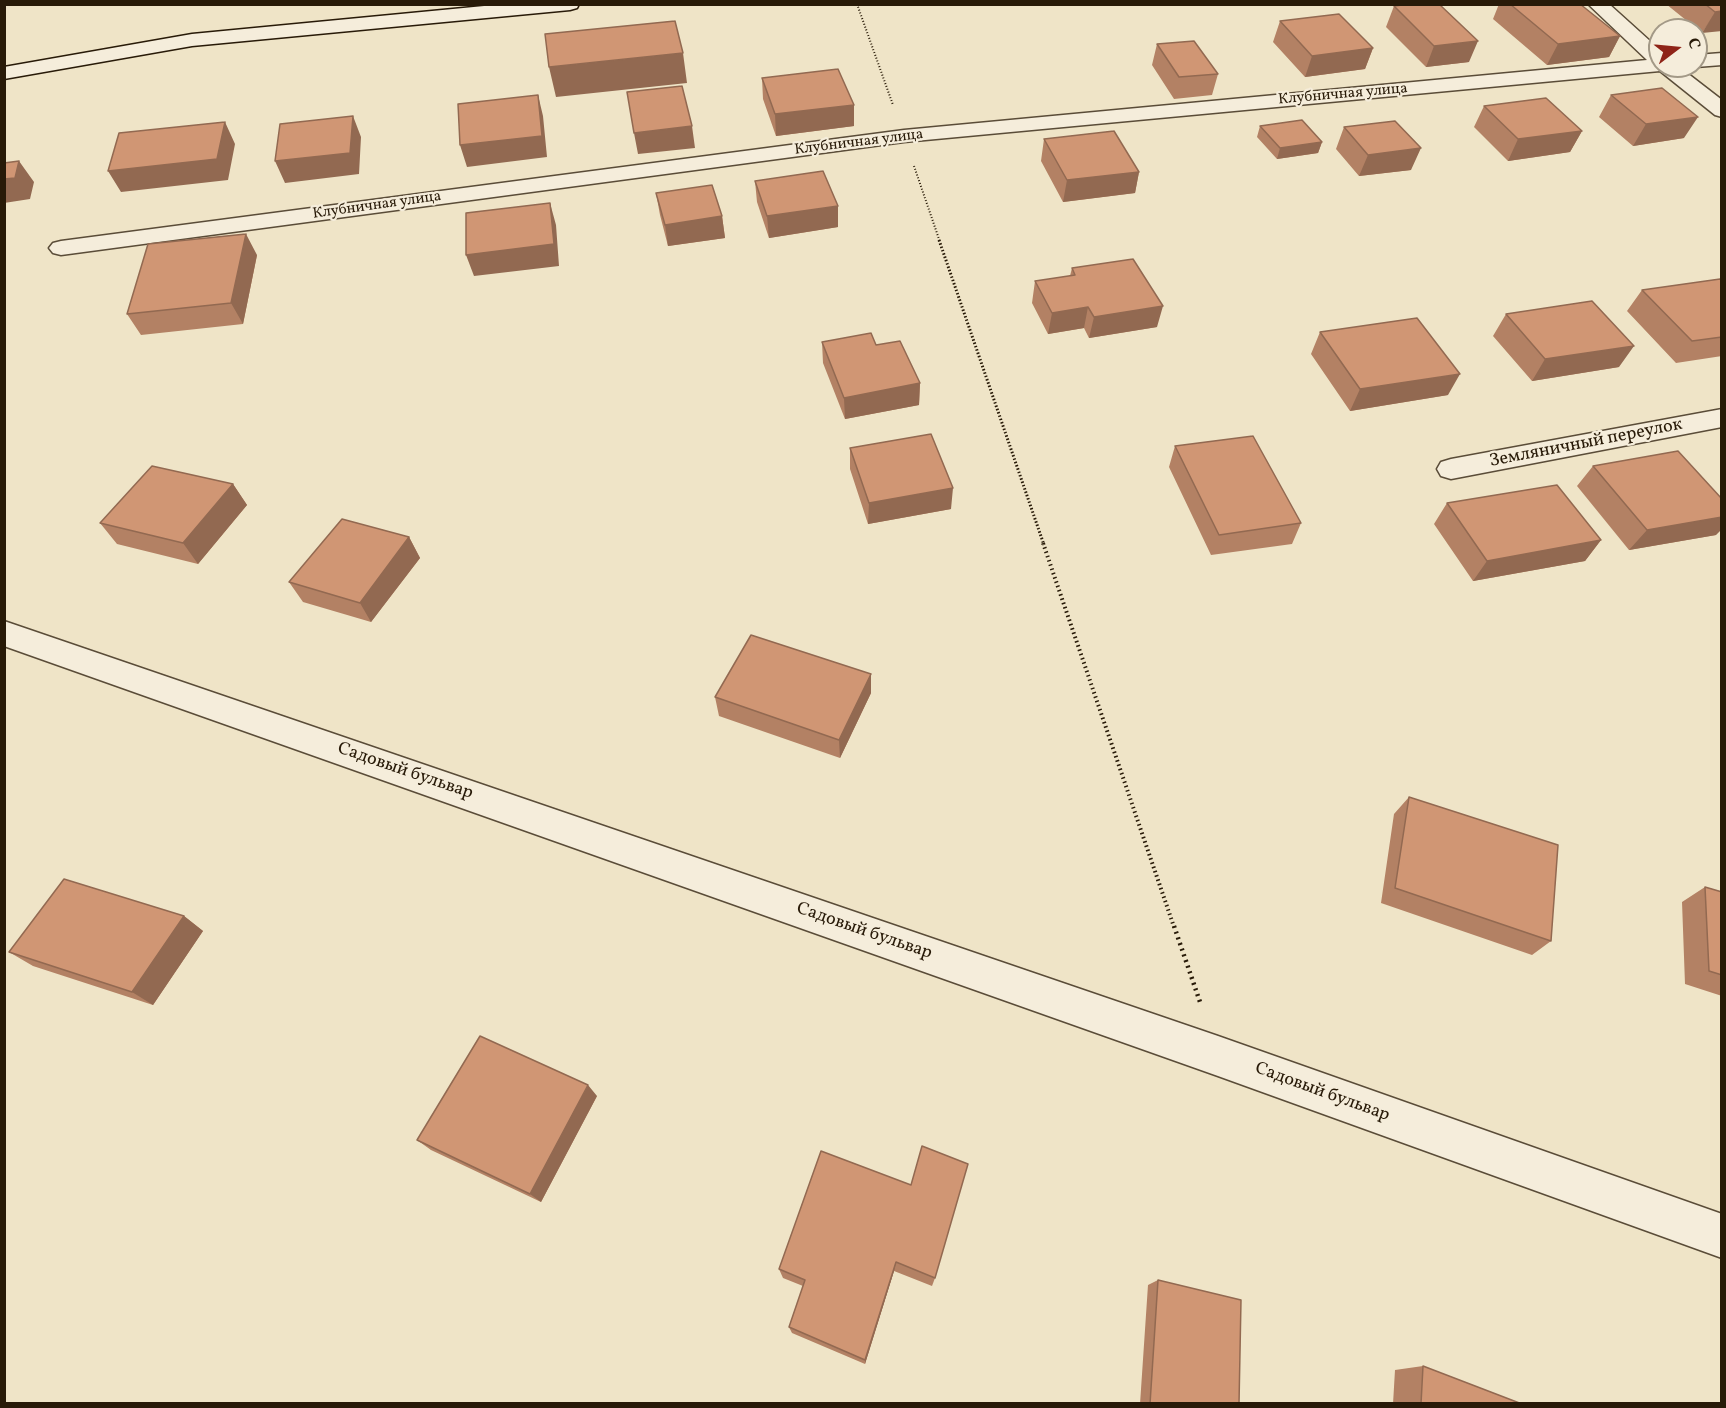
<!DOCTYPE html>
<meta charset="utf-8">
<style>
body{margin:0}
#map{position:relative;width:1726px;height:1408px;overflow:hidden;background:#efe4c7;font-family:Vollkorn,serif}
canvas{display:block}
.frame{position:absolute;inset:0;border:6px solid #281a08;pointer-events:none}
.north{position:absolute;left:1648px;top:18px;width:60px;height:60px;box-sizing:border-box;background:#f5eddb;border:2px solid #a39987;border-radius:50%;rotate:74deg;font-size:16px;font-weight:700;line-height:24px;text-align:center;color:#281a08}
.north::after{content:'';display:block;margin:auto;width:21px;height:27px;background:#8f2418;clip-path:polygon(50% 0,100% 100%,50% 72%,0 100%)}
</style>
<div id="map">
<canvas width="1726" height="1408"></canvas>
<div class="frame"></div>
<div class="north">С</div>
</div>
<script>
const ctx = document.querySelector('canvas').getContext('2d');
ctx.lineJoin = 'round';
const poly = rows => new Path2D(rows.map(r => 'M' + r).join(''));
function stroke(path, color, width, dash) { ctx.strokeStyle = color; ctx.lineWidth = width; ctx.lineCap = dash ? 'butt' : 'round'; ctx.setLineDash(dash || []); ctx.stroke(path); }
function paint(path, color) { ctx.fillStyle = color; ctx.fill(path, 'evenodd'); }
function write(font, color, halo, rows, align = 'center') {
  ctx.font = font + ' Vollkorn,serif'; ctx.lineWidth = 4.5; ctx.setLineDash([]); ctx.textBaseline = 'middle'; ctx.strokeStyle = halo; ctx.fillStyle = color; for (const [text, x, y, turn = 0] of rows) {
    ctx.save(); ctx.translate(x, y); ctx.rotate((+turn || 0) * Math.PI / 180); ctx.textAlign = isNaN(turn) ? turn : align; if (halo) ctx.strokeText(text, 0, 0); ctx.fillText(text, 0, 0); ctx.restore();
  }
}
const pathFar3 = poly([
 [857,4,893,105],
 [914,166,940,242]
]);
const pathFar2 = poly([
 [939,240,1044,545]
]);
const pathFar1 = poly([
 [1043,543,1174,927]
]);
const path = poly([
 [1174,926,1200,1002]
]);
const street = poly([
 [1588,4,1609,4,1660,50,1660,66,1678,66,1722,100,1722,117,1715,115,1660,71,904,142,61,255,53,253,49,248,53,243,61,241,904,130,1647,60,1588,4],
 [1722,53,1722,65,1696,67,1692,66,1696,66,1696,55,1722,53],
 [1722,409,1722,427,1451,479,1441,476,1437,469,1441,462,1451,459,1722,409],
 [4,621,1218,1036,1722,1214,1722,1258,1218,1076,4,646,4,621]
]);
const secondary = poly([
 [505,4,579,4,577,8,570,10,192,46,4,79,4,67,192,34,505,4]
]);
const wall = poly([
 [1499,4,1580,4,1620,36,1609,57,1547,65,1493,19],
 [1666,4,1722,4,1702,33],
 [1394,6,1469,62,1426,67,1386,27],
 [1280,21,1373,48,1365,69,1305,77,1273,42],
 [1157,44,1218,74,1212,95,1174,99,1152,65],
 [762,78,854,105,854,126,776,136,763,99],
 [1611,95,1684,138,1633,146,1599,117],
 [1484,106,1582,131,1570,152,1508,161,1474,127],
 [1260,126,1322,142,1318,153,1277,159,1257,137],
 [1344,127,1411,170,1359,176,1336,149],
 [1044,139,1139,172,1135,193,1063,202,1041,161],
 [755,181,838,227,769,238,757,202],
 [656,193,722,216,725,238,668,246,660,215],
 [257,255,243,324,141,335,127,314],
 [1072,268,1157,327,1089,338,1084,328,1048,334,1032,303,1035,281,1070,276],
 [1722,280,1722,356,1676,363,1627,311,1642,290],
 [1506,314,1619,367,1532,381,1493,336],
 [1320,332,1448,395,1350,411,1311,354],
 [822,342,876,345,920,383,919,405,845,419,823,363],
 [1175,446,1301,523,1292,544,1211,555,1169,467],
 [850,448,951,509,868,524,850,469],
 [1593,466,1716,535,1629,550,1577,486],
 [233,484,247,505,198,564,117,544,100,523],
 [1447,503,1601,540,1585,561,1473,581,1434,524],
 [409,537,420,558,371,622,303,602,289,582],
 [871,674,871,693,840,758,719,716,715,697],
 [1409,797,1551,941,1532,955,1381,903,1394,814],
 [1705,887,1722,892,1722,996,1685,984,1682,902],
 [184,916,203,931,153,1005,33,966,9,952],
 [597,1096,541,1202,431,1150,417,1140],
 [821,1151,935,1278,932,1286,894,1271,865,1364,792,1333,789,1327,803,1286,783,1278,779,1269],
 [1158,1280,1239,1404,1140,1404,1148,1285],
 [1423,1366,1522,1404,1393,1404,1395,1370]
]);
const shadedWall = poly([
 [1722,11,1722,31,1702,33,1715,12],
 [1620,36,1609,57,1547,65,1558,44],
 [1478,41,1469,62,1426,67,1434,46],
 [1373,48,1365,69,1305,77,1312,56],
 [683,53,687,83,556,97,549,67],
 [538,95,543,116,547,157,467,167,460,145],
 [854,105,854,126,776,136,775,114],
 [353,116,361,137,359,174,285,183,275,161],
 [1698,117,1684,138,1633,146,1646,124],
 [225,122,235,144,228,180,121,192,108,171],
 [692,126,695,148,638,154,634,133],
 [1582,131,1570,152,1508,161,1518,139],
 [1322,142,1318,153,1277,159,1280,148],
 [1421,148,1411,170,1359,176,1368,155],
 [19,161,34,182,30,199,4,203,4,167],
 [1139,172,1135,193,1063,202,1067,180],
 [550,203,556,225,559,266,474,276,466,255],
 [838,206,838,227,769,238,767,216],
 [722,216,725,238,668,246,665,225],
 [246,234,257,255,243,324,231,303],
 [1163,306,1157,327,1089,338,1094,317],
 [1088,307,1084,328,1048,334,1052,313],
 [1634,346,1619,367,1532,381,1545,359],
 [1460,374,1448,395,1350,411,1360,389],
 [920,383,919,405,845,419,844,398],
 [233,484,247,505,198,564,183,543],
 [953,488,951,509,868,524,869,503],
 [1722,517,1722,529,1716,535,1629,550,1647,530],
 [409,537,420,558,371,622,360,603],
 [1601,540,1585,561,1473,581,1487,561],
 [871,674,871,693,840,758,839,740],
 [184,916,203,931,153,1005,132,992],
 [588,1085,597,1096,541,1202,530,1194],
 [896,1262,894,1271,865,1364,865,1360]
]);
const building = poly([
 [1411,4,1439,4,1478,41,1434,46,1394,6,1411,4],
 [1510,4,1580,4,1620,36,1558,44,1510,4],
 [1705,4,1722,4,1722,11,1715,12,1705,4],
 [1339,14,1373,48,1312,56,1280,21,1339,14],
 [675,21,683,53,549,67,545,34,675,21],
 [1194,41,1218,74,1179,77,1157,44,1194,41],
 [838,69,854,105,775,114,762,78,838,69],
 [682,86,692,126,634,133,627,92,682,86],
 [1662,88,1698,117,1646,124,1611,95,1662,88],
 [538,95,542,136,460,145,458,104,538,95],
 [1546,98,1582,131,1518,139,1484,106,1546,98],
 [353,116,350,153,275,161,280,124,353,116],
 [1302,120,1322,142,1280,148,1260,126,1302,120],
 [1395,121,1421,148,1368,155,1344,127,1395,121],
 [225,122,217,159,108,171,119,133,225,122],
 [1114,131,1139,172,1067,180,1044,139,1114,131],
 [19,161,15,178,4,179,4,163,19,161],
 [823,171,838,206,767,216,755,181,823,171],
 [712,185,722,216,665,225,656,193,712,185],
 [550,203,554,244,466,255,466,213,550,203],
 [246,234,231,303,127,314,148,244,246,234],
 [1133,259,1163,306,1094,317,1088,307,1052,313,1035,281,1075,275,1072,268,1133,259],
 [1720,279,1722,280,1722,337,1692,341,1642,290,1720,279],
 [1592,301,1634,346,1545,359,1506,314,1592,301],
 [1417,318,1460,374,1360,389,1320,332,1417,318],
 [871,333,876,345,900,341,920,383,844,398,822,342,871,333],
 [931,434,953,488,869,503,850,448,931,434],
 [1253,436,1301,523,1219,535,1175,446,1253,436],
 [1678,451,1722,499,1722,517,1647,530,1593,466,1678,451],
 [152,466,233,484,183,543,100,523,152,466],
 [1557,485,1601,540,1487,561,1447,503,1557,485],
 [342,519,409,537,360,603,289,582,342,519],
 [751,635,871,674,839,740,715,697,751,635],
 [1409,797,1558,845,1551,941,1395,888,1409,797],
 [64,879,184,916,132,992,9,952,64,879],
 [1705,887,1722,892,1722,975,1709,971,1705,887],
 [480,1036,588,1085,530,1194,417,1140,480,1036],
 [922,1146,968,1164,935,1278,896,1262,865,1360,789,1327,805,1280,779,1269,821,1151,911,1185,922,1146],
 [1158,1280,1241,1300,1239,1404,1150,1404,1158,1280],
 [1423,1366,1522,1404,1421,1404,1423,1366]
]);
const farStreetnames = [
 ["Клубничная улица",1343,95,-5],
 ["Клубничная улица",859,143,-7],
 ["Клубничная улица",377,206,-8]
];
const streetNames = [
 ["Земляничный переулок",1586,444,-11],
 ["Садовый бульвар",405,772,19],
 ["Садовый бульвар",864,932,19],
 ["Садовый бульвар",1322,1093,20]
];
stroke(street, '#5a4c38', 3);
stroke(secondary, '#281a08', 3);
stroke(pathFar3, '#281a08', 2, [1, 2]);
stroke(pathFar2, '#281a08', 3, [1.5, 2]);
stroke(pathFar1, '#281a08', 4, [1.5, 3]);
stroke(path, '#281a08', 4.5, [2, 4]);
paint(street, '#f5eddb');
paint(secondary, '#f5eddb');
paint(wall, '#b38164');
paint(shadedWall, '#926951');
paint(building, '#d09674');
stroke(building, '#926951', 1.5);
write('15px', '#281a08', '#f5eddb', farStreetnames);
write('18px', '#281a08', '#f5eddb', streetNames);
</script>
